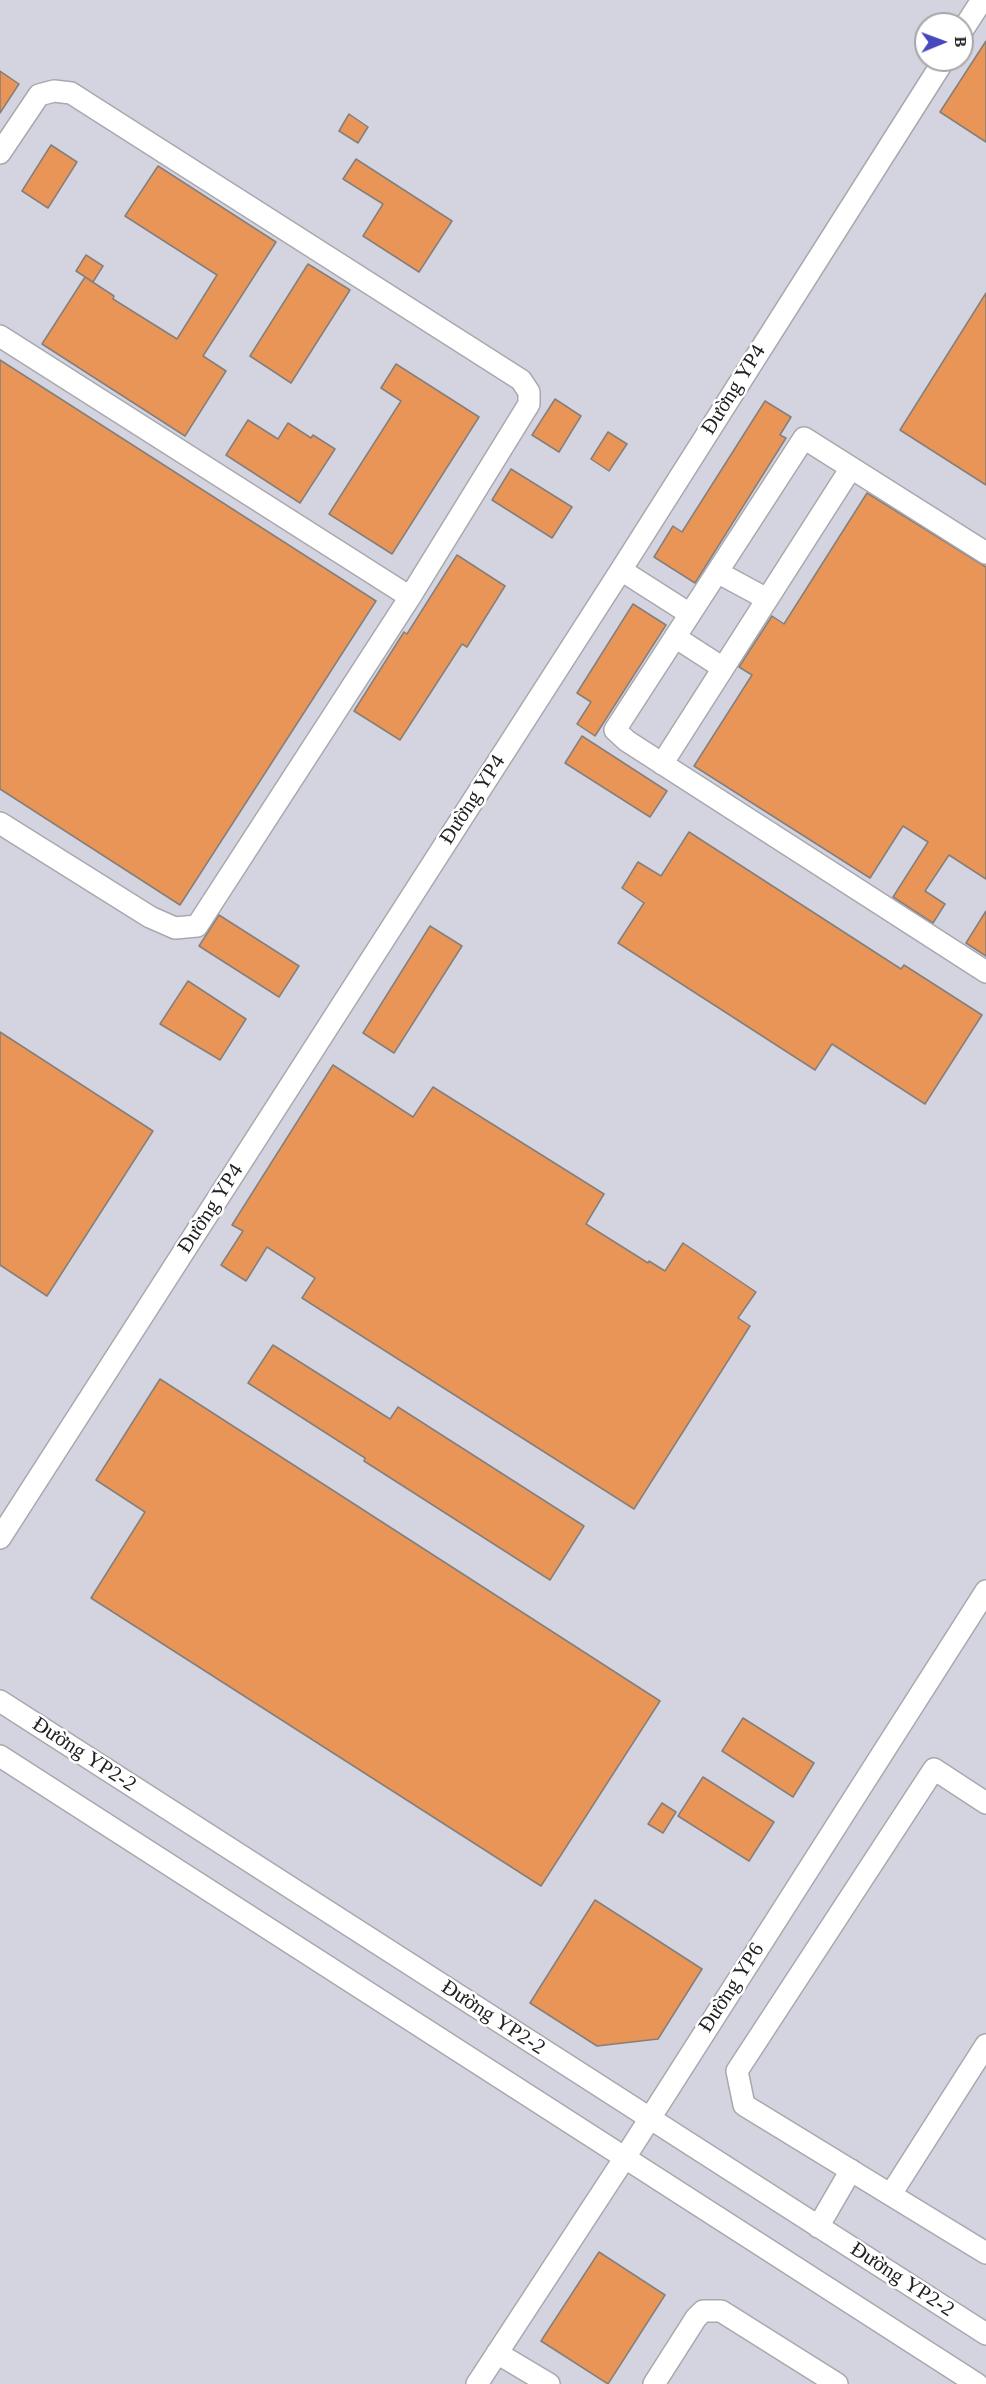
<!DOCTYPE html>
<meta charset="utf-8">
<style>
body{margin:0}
#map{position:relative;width:986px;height:2384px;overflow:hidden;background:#e2e2e8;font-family:Georgia,serif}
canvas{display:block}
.north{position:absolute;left:914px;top:12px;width:60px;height:60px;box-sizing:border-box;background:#fff;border:2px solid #a6a6a7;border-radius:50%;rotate:89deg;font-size:16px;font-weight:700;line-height:24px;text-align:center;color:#212124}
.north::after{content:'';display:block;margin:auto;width:21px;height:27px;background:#4848be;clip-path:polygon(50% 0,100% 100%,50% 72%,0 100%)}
</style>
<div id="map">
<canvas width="986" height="2384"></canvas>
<div class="north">B</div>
</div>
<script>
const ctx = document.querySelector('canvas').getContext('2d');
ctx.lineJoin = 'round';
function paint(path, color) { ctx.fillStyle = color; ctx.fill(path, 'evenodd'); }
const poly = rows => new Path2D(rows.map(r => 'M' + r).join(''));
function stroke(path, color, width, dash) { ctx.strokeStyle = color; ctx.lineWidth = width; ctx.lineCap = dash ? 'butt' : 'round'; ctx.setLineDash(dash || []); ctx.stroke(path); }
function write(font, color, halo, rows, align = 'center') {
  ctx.font = font + ' Georgia,serif'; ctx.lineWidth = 5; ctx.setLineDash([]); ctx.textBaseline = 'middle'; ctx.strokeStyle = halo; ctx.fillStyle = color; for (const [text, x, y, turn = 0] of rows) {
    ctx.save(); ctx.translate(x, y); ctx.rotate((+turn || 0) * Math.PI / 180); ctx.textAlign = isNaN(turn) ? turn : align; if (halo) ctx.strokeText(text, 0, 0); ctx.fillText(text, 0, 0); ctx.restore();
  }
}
const built = poly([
 [0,0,986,0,986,2384,0,2384],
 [926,24,962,24,962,60,926,60]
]);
const building = poly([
 [986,41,986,142,940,112,986,41],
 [0,71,19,84,0,113,0,71],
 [349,114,368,127,358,143,339,131,349,114],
 [51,145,77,162,48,208,22,191,51,145],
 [356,159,452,221,419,272,363,236,383,204,343,179,356,159],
 [158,166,276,242,203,356,226,371,185,436,42,344,85,277,114,296,113,299,177,339,217,275,125,216,158,166],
 [86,255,103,266,93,282,76,271,86,255],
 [308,264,350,290,291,383,250,356,308,264],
 [986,293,986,485,900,430,986,293],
 [0,360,376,601,180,905,0,789,0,360],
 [396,364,479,417,392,554,329,514,401,401,381,388,396,364],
 [555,399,581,416,559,452,532,435,555,399],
 [765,401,791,417,780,435,786,438,695,583,654,557,673,526,682,532,765,401],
 [248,420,278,439,288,423,311,438,313,435,335,449,300,503,226,455,248,420],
 [608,432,627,444,609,471,591,459,608,432],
 [511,469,572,507,552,538,492,500,511,469],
 [867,493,986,567,986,879,949,855,925,891,945,904,933,923,893,897,928,842,903,826,870,878,694,766,752,675,739,667,772,616,784,624,867,493],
 [457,555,505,586,467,647,462,644,400,740,354,711,404,632,407,634,457,555],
 [633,604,666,625,595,736,577,724,591,702,577,693,633,604],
 [582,736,667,791,650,817,565,763,582,736],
 [689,832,901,969,904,965,982,1015,925,1104,832,1044,815,1070,618,943,644,903,622,888,638,862,661,876,689,832],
 [986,911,986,956,966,943,986,911],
 [219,915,299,966,279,997,199,946,219,915],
 [430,926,462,946,394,1053,363,1033,430,926],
 [188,981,246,1019,220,1060,160,1024,188,981],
 [0,1032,153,1131,47,1296,0,1265,0,1032],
 [333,1065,413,1117,433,1087,604,1194,586,1224,648,1263,649,1261,665,1271,683,1243,756,1292,738,1318,750,1326,634,1509,302,1298,315,1278,267,1247,246,1281,221,1265,243,1231,232,1225,333,1065],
 [273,1345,390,1419,398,1407,584,1526,550,1580,364,1461,365,1458,248,1383,273,1345],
 [160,1379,660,1701,541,1886,91,1598,145,1512,96,1480,160,1379],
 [743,1718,814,1763,793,1797,722,1751,743,1718],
 [703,1777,774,1822,749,1861,678,1816,703,1777],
 [662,1803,676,1812,663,1833,648,1824,662,1803],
 [595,1900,702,1969,658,2039,597,2046,530,2003,595,1900],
 [599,2252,665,2295,608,2384,541,2341,599,2252]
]);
const minor = poly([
 [962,31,982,0],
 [0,153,39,95,54,91,71,93,521,380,529,392,529,404,410,597,197,926,175,928,150,917,0,823],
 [0,336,410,597],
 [986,553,804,438,615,730,627,741,986,972],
 [621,570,690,614],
 [717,572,767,599],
 [675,637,723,668],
 [662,764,851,468],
 [0,1538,621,570,944,60],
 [0,1701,986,2334],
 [0,1756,977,2384],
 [986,1803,934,1769,737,2071,744,2105,986,2253],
 [891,2194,986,2045],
 [818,2227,851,2170],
 [497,2353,549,2384],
 [477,2384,624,2159,986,1591],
 [654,2384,696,2318,703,2311,721,2311,837,2384]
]);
const streetNames = [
 ["Đường YP4",734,390,-58],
 ["Đường YP4",473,800,-57],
 ["Đường YP4",211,1209,-57],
 ["Đường YP2-2",84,1755,33],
 ["Đường YP6",732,1988,-57],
 ["Đường YP2-2",493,2018,33],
 ["Đường YP2-2",902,2280,33]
];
paint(built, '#d4d4e1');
paint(building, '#e99557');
stroke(building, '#847f7b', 1.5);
stroke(minor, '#a8a8ae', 24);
stroke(minor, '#fff', 21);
write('21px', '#212124', '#fff', streetNames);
</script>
